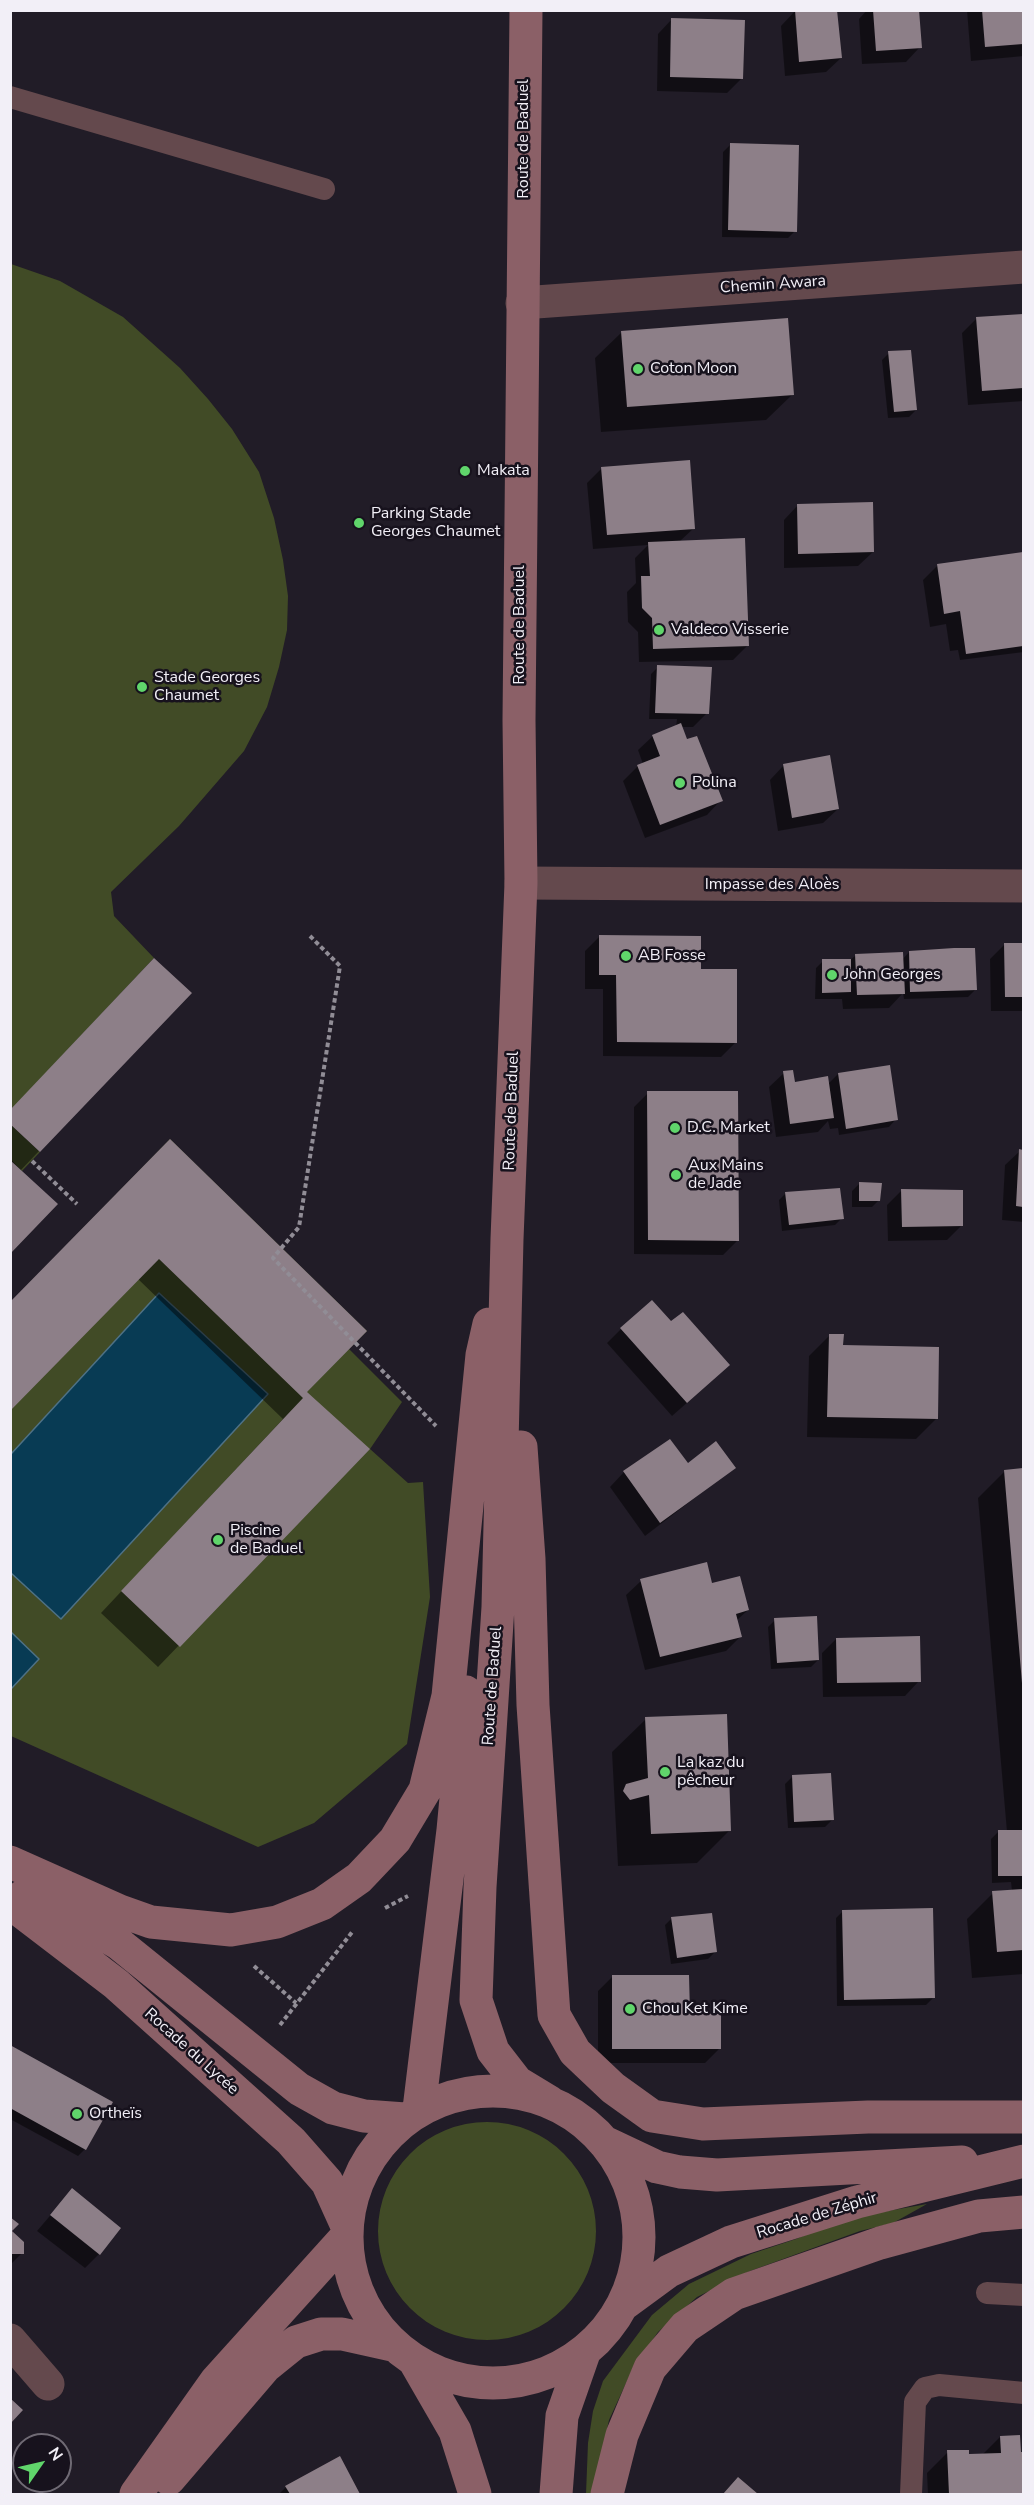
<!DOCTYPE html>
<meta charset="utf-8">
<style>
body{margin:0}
#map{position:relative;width:1034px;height:2505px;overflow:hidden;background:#211c27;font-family:"Nunito Sans",sans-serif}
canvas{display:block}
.frame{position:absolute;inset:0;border:12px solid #f2eff7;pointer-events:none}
.north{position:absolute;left:12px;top:2433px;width:60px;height:60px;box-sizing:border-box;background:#17121d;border:2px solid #6f6a74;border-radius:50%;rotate:56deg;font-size:16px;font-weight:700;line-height:24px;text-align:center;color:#f2eff7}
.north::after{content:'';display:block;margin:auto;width:21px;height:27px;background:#60d56b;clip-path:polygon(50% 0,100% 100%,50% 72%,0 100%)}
</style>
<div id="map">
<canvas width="1034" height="2505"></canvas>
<div class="frame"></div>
<div class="north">N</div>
</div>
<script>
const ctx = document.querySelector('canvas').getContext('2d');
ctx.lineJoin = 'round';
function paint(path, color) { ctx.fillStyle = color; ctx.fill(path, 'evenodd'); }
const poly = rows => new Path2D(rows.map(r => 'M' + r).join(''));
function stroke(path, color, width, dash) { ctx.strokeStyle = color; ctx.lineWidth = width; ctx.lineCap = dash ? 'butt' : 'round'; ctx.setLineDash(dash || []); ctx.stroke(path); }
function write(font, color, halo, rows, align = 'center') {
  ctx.font = font + ' "Nunito Sans",sans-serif'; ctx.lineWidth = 5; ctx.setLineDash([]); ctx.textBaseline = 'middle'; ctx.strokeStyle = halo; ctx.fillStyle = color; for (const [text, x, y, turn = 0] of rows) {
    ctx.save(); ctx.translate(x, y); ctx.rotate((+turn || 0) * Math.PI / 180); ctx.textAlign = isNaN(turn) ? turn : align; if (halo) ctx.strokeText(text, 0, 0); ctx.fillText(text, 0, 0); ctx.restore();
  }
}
const green = poly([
 [11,264,60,281,123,317,180,368,208,399,232,429,259,472,274,518,283,560,288,596,287,630,279,667,267,707,244,751,179,826,111,892,114,916,154,958,11,1110],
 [10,1124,40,1152,22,1171,11,1160],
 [170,1139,367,1331,349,1349,402,1402,370,1449,408,1483,423,1482,430,1597,407,1744,314,1823,258,1847,11,1736,11,1302],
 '378 2231a109 109 0 1 1 218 0a109 109 0 1 1-218 0Z',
 [927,2204,893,2223,860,2231,750,2271,697,2297,658,2332,633,2368,609,2420,593,2494,586,2494,588,2443,593,2411,603,2381,652,2315,689,2284,751,2254,796,2239,832,2224,882,2212]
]);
const water = poly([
 [159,1293,268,1394,61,1619,11,1573,11,1454,159,1293],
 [11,1632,39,1659,11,1689,10,1689,11,1632]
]);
const shadow = poly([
 [867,10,917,10,920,47,906,62,862,64,859,19],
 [967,10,1024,10,1024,56,971,61],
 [795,11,841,58,826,72,785,76,781,26],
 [672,19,742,78,727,93,657,91,658,34],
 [730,145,795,231,788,238,722,237,723,152],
 [1024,316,1024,401,968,405,962,333,977,318],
 [622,332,793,394,766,420,601,432,595,358],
 [889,353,916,410,909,417,888,418,882,360],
 [602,468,694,528,679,542,748,645,733,660,639,662,638,632,628,622,627,592,636,583,635,558,648,545,593,549,587,483],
 [798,505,873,552,858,566,784,568,784,520],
 [1024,553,1024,652,960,660,958,650,950,651,946,624,930,627,923,580,938,565],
 [658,667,707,713,693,727,680,727,686,741,721,800,707,815,645,838,623,781,638,766,643,764,638,750,653,736,676,727,677,719,649,719,651,674],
 [784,765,838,809,823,823,778,831,770,780],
 [600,936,699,970,735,1043,721,1057,603,1056,603,989,585,989,585,951],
 [1004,945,1024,945,1024,1011,991,1011,990,959],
 [909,952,975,990,968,997,904,999,903,993,889,1008,843,1009,842,999,815,999,816,968,823,961,850,960,855,956,902,960],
 [784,1073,794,1084,828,1084,838,1074,896,1119,889,1127,839,1135,838,1128,830,1129,828,1121,818,1132,776,1137,769,1087],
 [648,1093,737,1241,723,1255,634,1254,634,1107],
 [10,1110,39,1151,20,1171,10,1252],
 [1020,1151,1024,1151,1024,1222,1002,1220,1005,1165],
 [859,1184,879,1200,872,1207,852,1207,852,1191],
 [901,1191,962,1225,947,1240,888,1241,887,1205],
 [786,1193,842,1218,835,1225,782,1231,779,1200],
 [114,1197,305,1392,368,1449,158,1667,101,1613,283,1419,138,1279],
 [671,1323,714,1379,672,1416,607,1343,621,1329],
 [830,1335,841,1347,937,1418,916,1439,807,1437,809,1356],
 [688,1466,734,1468,645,1536,610,1487,624,1472],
 [1024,1470,1024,1974,972,1978,967,1919,993,1893,1012,1891,1011,1882,992,1883,991,1839,998,1832,1007,1832,978,1498,1005,1471],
 [641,1581,711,1585,748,1610,736,1621,741,1636,726,1651,645,1670,626,1595],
 [775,1620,818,1660,811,1667,771,1669,768,1627],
 [836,1639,919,1681,905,1696,823,1697,822,1653],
 [646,1719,730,1830,697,1863,618,1866,612,1752],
 [792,1777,832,1820,825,1827,788,1828,785,1784],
 [843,1911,933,1998,926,2005,837,2006,836,1918],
 [672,1918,715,1952,708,1959,671,1964,665,1925],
 [612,1977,719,2049,705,2063,598,2063,598,1991],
 [10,2047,85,2149,78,2156,10,2119],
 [72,2190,99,2254,85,2268,37,2231],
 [10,2232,22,2253,10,2265],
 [1000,2437,1019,2454,1024,2454,1024,2494,928,2494,927,2473,948,2452,968,2456,982,2455],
 [339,2458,358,2494,279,2494,286,2487]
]);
const building = poly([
 [795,10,837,10,842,58,799,62],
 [873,10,919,10,922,48,876,51],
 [982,10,1023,10,1023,44,985,47],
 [671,18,745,20,743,79,670,77],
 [730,143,799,145,797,232,728,230],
 [1023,314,1023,388,982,391,976,317],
 [788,318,794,395,627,407,621,331],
 [911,350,917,410,894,412,888,351],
 [690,460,695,529,607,535,601,467],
 [873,502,874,552,798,554,797,504],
 [745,538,749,646,653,649,652,618,642,608,641,576,650,576,648,542],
 [1023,552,1023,646,966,654,960,611,944,614,937,564],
 [657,665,712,667,709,714,655,713],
 [681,723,687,739,697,736,723,801,660,825,637,765,660,756,652,735],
 [830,755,839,809,792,818,783,764],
 [599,935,701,936,701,969,737,969,737,1043,617,1042,616,975,599,975],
 [1004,943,1023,943,1023,997,1005,997],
 [954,948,975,948,977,990,910,992,909,951],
 [903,952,905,994,857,995,855,954],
 [154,958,192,993,40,1152,10,1124,10,1110],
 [822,959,851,959,851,992,822,993],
 [890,1065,898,1120,846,1129,838,1073],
 [793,1070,795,1082,828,1076,834,1118,790,1124,783,1071],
 [647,1091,738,1091,739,1241,648,1240],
 [170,1139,367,1331,307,1392,370,1449,180,1647,121,1591,303,1398,159,1259,10,1411,10,1302],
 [1019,1149,1023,1150,1023,1207,1016,1206],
 [10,1160,58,1204,10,1254],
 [859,1182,882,1183,880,1201,859,1201],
 [840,1188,844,1219,789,1225,785,1192],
 [901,1189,963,1190,963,1226,902,1227],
 [652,1300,671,1321,683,1312,730,1365,687,1403,620,1328],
 [829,1334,844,1334,843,1345,939,1347,938,1419,827,1417],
 [670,1439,688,1463,716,1441,736,1468,660,1523,623,1471],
 [1023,1468,1023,1683,1022,1683,1004,1470],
 [707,1562,712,1583,740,1576,749,1610,736,1614,742,1637,660,1657,640,1579],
 [817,1616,819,1660,777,1663,774,1618],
 [920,1636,921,1682,837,1683,836,1638],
 [727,1714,731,1831,651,1834,649,1795,630,1800,623,1791,626,1784,648,1778,645,1717],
 [831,1773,834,1820,794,1822,792,1775],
 [998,1830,1023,1830,1023,1876,998,1876],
 [1023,1889,1023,1950,997,1952,992,1891],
 [933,1908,935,1998,844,2000,842,1910],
 [712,1913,717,1952,677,1958,671,1917],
 [612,1975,689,1975,690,2013,721,2014,721,2049,612,2049],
 [10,2045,113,2102,86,2150,10,2108],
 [72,2188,121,2228,100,2255,50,2215],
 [10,2217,19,2224,12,2231,24,2242,24,2254,10,2254],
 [10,2398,23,2410,10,2424],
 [1020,2435,1021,2452,1023,2452,1023,2494,949,2494,947,2450,969,2450,969,2454,1001,2453,1000,2436],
 [340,2456,360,2494,290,2494,285,2486],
 [738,2477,758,2494,723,2494]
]);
const path = poly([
 [310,936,340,966,299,1227,273,1258,436,1426],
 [32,1161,77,1204],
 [385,1908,408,1896],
 [254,1966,296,2003],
 [280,2025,353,1931]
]);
const lane = poly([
 [10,97,324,189],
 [987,2293,1024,2295],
 [911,2494,915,2402,925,2388,939,2385,1024,2393]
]);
const street = poly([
 [522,303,1024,267],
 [521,883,1024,886],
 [10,2340,48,2384]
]);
const secondary = poly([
 [526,10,519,720,521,883,507,1239,498,1607,480,1887,476,2000,493,2051,517,2082,550,2102],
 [521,1447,529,1559,533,1705,554,2015,575,2052,613,2088,652,2116,703,2124,868,2117,1024,2117],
 [10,1862,120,1911,151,1922,231,1930,277,1922,322,1904,359,1878,395,1840,425,1790,448,1696,482,1355,489,1324],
 [23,1896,58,1907,118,1943,299,2089,333,2108,364,2116,405,2119],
 [10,1903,116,1984,291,2141,327,2182,346,2224],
 '347 2237a146 146 0 1 1 292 0a146 146 0 1 1-292 0Z',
 [419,2109,453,1830,466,1692],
 [604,2142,657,2167,680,2172,717,2175,962,2162],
 [624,2304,669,2271,731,2242,857,2202,1024,2161],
 [414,2360,455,2431,475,2494],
 [169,2479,265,2367,296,2342,321,2334,342,2334,396,2346],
 [136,2494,216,2381,346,2237],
 [556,2494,562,2416,584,2353],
 [607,2494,622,2435,650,2368,685,2327,734,2294,880,2243,979,2216,1024,2212]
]);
const markers = [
 [638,369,6,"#60d56b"],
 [465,471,6,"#60d56b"],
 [359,523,6,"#60d56b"],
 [659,630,6,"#60d56b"],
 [142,687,6,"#60d56b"],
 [680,783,6,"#60d56b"],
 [626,956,6,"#60d56b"],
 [832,975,6,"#60d56b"],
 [675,1128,6,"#60d56b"],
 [676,1175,6,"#60d56b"],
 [218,1540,6,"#60d56b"],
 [665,1772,6,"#60d56b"],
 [630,2009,6,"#60d56b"],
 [77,2114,6,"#60d56b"]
];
const streetNames = [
 ["Route de Baduel",524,139,-90],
 ["Chemin Awara",773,285,-4],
 ["Route de Baduel",520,625,-90],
 ["Impasse des Aloès",772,885],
 ["Route de Baduel",512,1111,-88],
 ["Route de Baduel",493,1686,-86],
 ["Rocade du Lycée",191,2052,42],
 ["Rocade de Zéphir",817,2216,-17]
];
const poiNames = [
 ["Coton Moon",650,369],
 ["Makata",477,471],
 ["Parking Stade",371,514],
 ["Georges Chaumet",371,532],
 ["Valdeco Visserie",671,630],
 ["Stade Georges",154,678],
 ["Chaumet",154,696],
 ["Polina",692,783],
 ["AB Fosse",638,956],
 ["John Georges",844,975],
 ["D.C. Market",687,1128],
 ["Aux Mains",688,1166],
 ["de Jade",688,1184],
 ["Piscine",230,1531],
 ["de Baduel",230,1549],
 ["La kaz du",677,1763],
 ["pêcheur",677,1781],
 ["Chou Ket Kime",642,2009],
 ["Ortheïs",89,2114]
];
paint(green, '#414b26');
paint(water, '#083b54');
stroke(water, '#4e7185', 1.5);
paint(shadow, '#0007');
paint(building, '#8d7f88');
stroke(path, '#918d96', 4, [4.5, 3]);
stroke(lane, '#64494d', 22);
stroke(street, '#64494d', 33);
stroke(secondary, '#8b6067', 33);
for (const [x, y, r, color] of markers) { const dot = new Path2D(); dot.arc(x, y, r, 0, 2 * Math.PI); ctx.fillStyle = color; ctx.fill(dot); stroke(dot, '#17121d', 2); }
write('16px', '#f2eff7', '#17121d', streetNames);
write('16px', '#f2eff7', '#17121d', poiNames, 'left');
</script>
